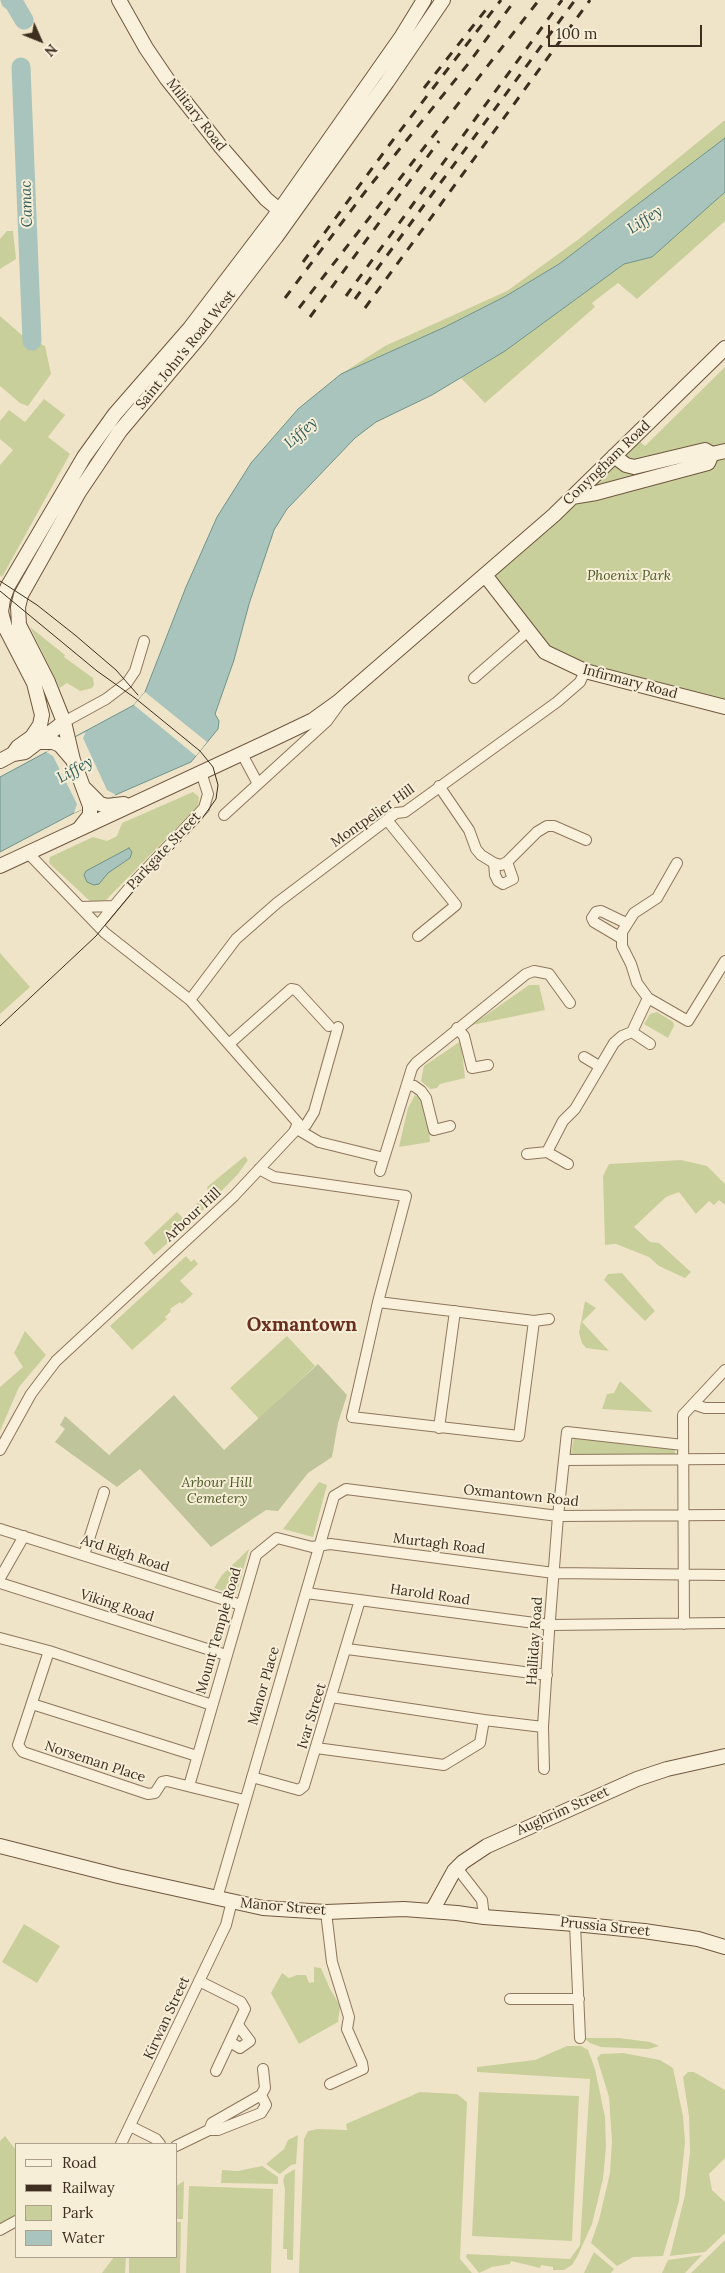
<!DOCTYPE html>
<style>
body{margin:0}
#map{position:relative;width:725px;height:2273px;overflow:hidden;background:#f0e4c8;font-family:Lora,serif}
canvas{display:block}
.legend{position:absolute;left:15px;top:2143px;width:162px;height:115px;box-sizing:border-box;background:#f7eed8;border:1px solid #ada18e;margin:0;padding:6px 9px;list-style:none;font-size:15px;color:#3d2e20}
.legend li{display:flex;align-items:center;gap:10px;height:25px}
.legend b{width:25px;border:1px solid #ada18e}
.north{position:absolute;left:15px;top:15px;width:50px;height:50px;-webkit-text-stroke:4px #f7eed8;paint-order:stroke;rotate:134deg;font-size:14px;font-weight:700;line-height:20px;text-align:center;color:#3d2e20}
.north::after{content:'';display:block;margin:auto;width:18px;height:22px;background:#3d2e20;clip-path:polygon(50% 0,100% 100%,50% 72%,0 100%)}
.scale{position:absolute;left:548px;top:25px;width:154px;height:22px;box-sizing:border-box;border:2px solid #3d2e20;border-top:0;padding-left:6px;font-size:15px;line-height:18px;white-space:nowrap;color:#3d2e20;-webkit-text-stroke:4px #f7eed8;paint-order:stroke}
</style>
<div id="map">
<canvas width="725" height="2273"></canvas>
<ul class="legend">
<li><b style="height:6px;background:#faf1dc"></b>Road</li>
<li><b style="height:6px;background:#3d2e20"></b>Railway</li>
<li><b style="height:14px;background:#c9cf9b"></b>Park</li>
<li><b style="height:14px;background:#a9c4bc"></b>Water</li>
</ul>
<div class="north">N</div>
<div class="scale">100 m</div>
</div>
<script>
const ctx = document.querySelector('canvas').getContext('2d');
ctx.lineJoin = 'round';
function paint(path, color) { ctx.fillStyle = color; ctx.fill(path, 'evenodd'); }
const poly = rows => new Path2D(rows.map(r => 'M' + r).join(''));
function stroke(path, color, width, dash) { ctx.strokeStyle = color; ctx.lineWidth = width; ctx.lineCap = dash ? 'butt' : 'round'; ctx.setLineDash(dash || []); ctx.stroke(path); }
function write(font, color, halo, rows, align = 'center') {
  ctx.font = font + ' Lora,serif'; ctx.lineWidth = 4; ctx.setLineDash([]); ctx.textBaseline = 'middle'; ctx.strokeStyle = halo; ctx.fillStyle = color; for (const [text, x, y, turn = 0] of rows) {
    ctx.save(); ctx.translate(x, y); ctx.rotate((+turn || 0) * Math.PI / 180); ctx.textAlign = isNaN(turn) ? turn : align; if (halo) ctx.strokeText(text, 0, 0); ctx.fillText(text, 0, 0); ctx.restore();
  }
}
const green = poly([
 [725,120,725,138,559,264,506,296,445,327,341,374,385,346,507,291,579,239],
 [725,192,725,221,637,299,618,283,592,303,595,307,485,403,461,378,505,351,624,264,651,257],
 [7,231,13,231,16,259,0,269,0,239],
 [0,316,23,336,45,346,51,374,28,406,20,403,0,386],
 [725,367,725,700,595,666,562,656,534,638,485,575,634,437,645,446],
 [44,399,65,415,48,437,70,454,2,577,0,575,0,465,13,450,0,439,0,421,9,410,25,422],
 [30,627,65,655,64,657,93,678,94,685,92,688,80,691,67,683,60,688],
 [193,792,199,797,198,806,106,900,91,902,49,863,50,857,93,837,107,841,117,836,122,823],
 [0,953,30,987,0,1014],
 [529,985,539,985,545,1010,472,1025],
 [657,1012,673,1022,674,1026,668,1038,644,1024,650,1014],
 [461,1041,465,1078,440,1084,437,1088,430,1089,421,1081,424,1066],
 [415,1095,422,1099,429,1121,430,1142,399,1147,408,1108],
 [245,1156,248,1160,238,1174,202,1211,196,1204,208,1193,207,1187],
 [681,1160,707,1166,725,1184,725,1205,719,1200,714,1205,709,1201,696,1214,679,1192,666,1197,634,1227,650,1242,659,1243,691,1272,685,1278,659,1266,649,1257,616,1244,605,1245,603,1176,609,1164],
 [177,1212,189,1224,154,1255,144,1243],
 [186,1256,191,1262,194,1259,198,1264,180,1281,193,1294,182,1304,180,1302,170,1309,171,1311,165,1317,167,1319,132,1350,110,1326],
 [622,1273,655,1311,645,1321,604,1280,608,1274],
 [585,1301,596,1308,582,1322,609,1351,586,1348,582,1343,579,1333],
 [25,1331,46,1355,19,1387,0,1431,0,1387,23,1367,14,1353],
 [287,1336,315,1366,259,1419,230,1388],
 [620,1381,653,1412,602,1409,607,1394,614,1393],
 [574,1436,675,1448,675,1456,571,1455],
 [319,1482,327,1485,313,1537,283,1529],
 [249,1549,236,1595,214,1588,222,1575],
 [24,1924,60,1946,37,1983,2,1962],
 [314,1967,321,1968,330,1989,340,2006,338,2022,299,2044,271,1993,282,1973,289,1978,297,1975,306,1975,309,1983,314,1982],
 [584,2038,619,2038,650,2042,659,2046,649,2049,601,2047,590,2043],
 [567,2046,581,2046,588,2050,595,2069,605,2117,606,2147,603,2179,592,2224,578,2255,572,2265,564,2270,553,2270,553,2267,541,2265,540,2268,511,2261,510,2264,492,2267,479,2273,466,2257,467,2254,570,2259,580,2245,590,2079,477,2072,477,2067,535,2060],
 [623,2053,660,2060,673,2068,683,2116,685,2142,679,2201,663,2256,633,2257,617,2266,591,2243,599,2220,610,2173,612,2141,609,2097,597,2058,601,2054],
 [688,2072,694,2072,725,2090,725,2158,709,2174,712,2190,725,2202,725,2233,705,2252,670,2256,685,2195,690,2152,689,2116,683,2077],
 [420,2092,457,2094,467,2102,460,2259,472,2273,299,2273,304,2139,308,2131,318,2129,347,2130,346,2124],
 [479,2092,579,2096,572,2241,472,2236],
 [298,2135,296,2164,291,2165,280,2174,278,2173,266,2164,284,2149,288,2140],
 [5,2136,16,2150,16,2217,0,2226,0,2141],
 [262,2166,278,2177,278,2184,221,2183,222,2170,238,2171],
 [295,2169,293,2260,290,2260,287,2259,287,2249,283,2249,285,2189,283,2181,285,2175],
 [184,2181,183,2219,176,2219,176,2186],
 [189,2186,273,2189,271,2273,186,2273],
 [176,2222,181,2222,180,2273,129,2273,129,2257,176,2257],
 [725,2240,725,2273,691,2273],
 [594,2252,614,2269,611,2273,584,2273],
 [702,2255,685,2273,662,2273,668,2260],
 [114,2257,126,2257,125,2273,102,2273]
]);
const cemetery = poly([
 [318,1364,347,1395,338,1423,332,1457,308,1473,278,1511,266,1510,211,1547,140,1469,117,1487,55,1442,65,1429,60,1425,65,1416,109,1455,174,1395,224,1450]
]);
const water = poly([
 [725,138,725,192,652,257,624,264,505,351,432,395,376,422,355,438,287,509,274,530,249,604,234,660,215,714,219,721,218,729,191,762,74,813,0,852,0,777,134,705,145,692,186,587,217,517,251,463,298,409,341,374,445,327,506,296,559,264,725,138],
 [129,848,132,852,130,858,108,873,99,884,94,885,87,882,84,875,86,871,129,848]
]);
const pier = poly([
 [145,692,207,742,196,756,134,705],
 [86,732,83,738,107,790,116,795,74,813,77,804,53,756,46,752]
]);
const river = poly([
 [10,0,14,3,24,20],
 [21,67,32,341]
]);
const street = poly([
 [474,678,528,631],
 [64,722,106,699,127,683,135,671,144,641],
 [242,754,258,784],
 [439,786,469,830,476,849,481,855,494,863,501,865,507,862,537,832,547,826,554,826,586,840],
 [224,815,327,721,340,703],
 [387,820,456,905,418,936],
 [494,863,495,875,498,881,503,884,513,879,507,862],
 [81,907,114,906],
 [99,924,134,882,204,808,208,794,201,772],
 [621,938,594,922,592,918,596,912,601,911,626,923],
 [648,998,637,983,631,964,622,946,622,932,634,913,657,898,677,863],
 [190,1000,236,939,277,903,396,813,405,812,557,702,580,682,585,671],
 [457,1028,464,1036,472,1068,488,1065],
 [632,1032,650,1044],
 [229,1044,291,989,296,990,329,1026],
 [584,1057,599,1066],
 [407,1085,414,1086,421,1091,426,1098,434,1130,450,1126],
 [297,1129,306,1125,314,1112,338,1027],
 [297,1129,319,1142,384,1158],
 [547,1152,568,1164],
 [527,1154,547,1152,563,1121,575,1109,614,1043,622,1036,632,1032,648,998,688,1021,725,961],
 [259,1169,274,1177,406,1196,378,1302,352,1417,519,1436,534,1321,378,1302],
 [380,1171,412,1068,416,1063,526,974,534,971,549,974,570,1003],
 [534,1321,549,1319],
 [693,1404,705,1408,725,1408],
 [439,1428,455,1311],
 [0,1450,31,1394,56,1361,234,1196,294,1132,298,1123,190,1000,105,933,28,853],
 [564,1460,725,1459],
 [0,1529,241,1605],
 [84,1555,104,1492],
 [0,1578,24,1536],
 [0,1583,226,1655],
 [306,1593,550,1625,725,1623],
 [684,1624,683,1415,725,1370],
 [0,1638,49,1651,212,1705],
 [347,1649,547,1675],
 [49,1651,18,1745,23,1752,148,1794,155,1793,162,1782,167,1781,244,1800],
 [331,1697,484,1720,543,1727],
 [32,1704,197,1756],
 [316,1748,444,1765,480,1743,484,1720],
 [544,1769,543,1727,549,1632,558,1516,567,1432,683,1445],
 [252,1777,299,1790,304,1786,360,1600],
 [189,1786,256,1555,277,1538,312,1547,330,1544,554,1573,725,1575],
 [457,1868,482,1900,484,1917],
 [217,1898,334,1496,346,1489,558,1516,725,1515],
 [326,1912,332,1962,349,2017,347,2029,362,2063,363,2069,330,2084],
 [575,1924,580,2038],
 [199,1981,241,2002,245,2009,216,2071],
 [510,1999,579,1999],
 [230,2042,240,2048,250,2041,238,2025],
 [261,2095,265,2088,263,2069],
 [130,2126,156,2139,160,2144],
 [121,2144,226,1925,232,1901],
 [176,2146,209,2130,218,2130,261,2113,266,2105,261,2095,212,2123,209,2130],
 [0,2230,16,2221]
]);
const secondary = poly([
 [119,0,146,48,167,79,221,147,266,199,285,215],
 [614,456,626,465,634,467,705,450,712,454,725,451],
 [572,497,596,493,708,463,712,454],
 [485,575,545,652,585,671,725,707],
 [40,742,53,742,60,745,72,759],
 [13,754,18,747,32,737,40,725,42,715,34,683,5,627,1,612,3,599,8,586,84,457,115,414,190,328,279,211,402,36,424,0],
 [0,761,13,754,25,752,64,722],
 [85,789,100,804,107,806,124,804],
 [79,829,90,815,90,806,73,760,64,722,48,682,19,625,18,607,21,595,79,492,120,431,200,336,276,237,387,82,443,0],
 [0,866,269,741,313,720,338,702,554,515,725,348],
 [0,1846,118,1876,263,1908,326,1912,404,1909,457,1913,484,1917,575,1924,644,1931,698,1939,725,1947],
 [432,1911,454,1871,463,1862,487,1846,637,1779,667,1769,725,1756]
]);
const tram = poly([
 [0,581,37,605,75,635,116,670,138,695],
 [0,591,97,671,135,698,200,751,213,767,218,785,216,799,201,820,140,883,96,936,0,1026]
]);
const rail = poly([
 [424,88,488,7],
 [303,262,390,144,501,0],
 [346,296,562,0],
 [285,298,365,192,468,64,515,0],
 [355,299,575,0],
 [299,308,539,0],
 [365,308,590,0],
 [310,317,439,141]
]);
const streetNames = [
 ["Military Road",196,115,52],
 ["Saint John's Road West",186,350,-51],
 ["Conyngham Road",607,463,-44],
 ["Infirmary Road",630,682,15],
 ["Montpelier Hill",373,816,-35],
 ["Parkgate Street",164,851,-47],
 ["Arbour Hill",193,1215,-43],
 ["Oxmantown Road",521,1496,6],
 ["Murtagh Road",439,1544,7],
 ["Ard Righ Road",125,1554,18],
 ["Harold Road",430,1595,8],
 ["Viking Road",117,1606,18],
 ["Mount Temple Road",219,1631,-74],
 ["Halliday Road",535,1641,-86],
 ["Manor Place",264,1686,-74],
 ["Ivar Street",312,1716,-73],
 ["Norseman Place",95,1762,18],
 ["Aughrim Street",563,1811,-24],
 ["Manor Street",283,1907,5],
 ["Prussia Street",605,1927,6],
 ["Kirwan Street",167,2018,-65]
];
const parkNames = [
 ["Phoenix Park",629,576],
 ["Arbour Hill",217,1483],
 ["Cemetery",217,1499]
];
const waterNames = [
 ["Camac",27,204,-92],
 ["Liffey",645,220,-33],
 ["Liffey",301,433,-42],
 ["Liffey",75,770,-29]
];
const districtNames = [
 ["Oxmantown",302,1326]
];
paint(green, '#c9cf9b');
paint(cemetery, '#bfc49a');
paint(water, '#a9c4bc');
stroke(water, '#6f938a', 1);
paint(pier, '#f0e4c8');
stroke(river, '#a9c4bc', 19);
stroke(street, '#8d765c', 12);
stroke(secondary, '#6f573f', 16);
stroke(street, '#faf1dc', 10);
stroke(secondary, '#faf1dc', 14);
stroke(tram, '#3d2e20', 1);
stroke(rail, '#3d2e20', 3, [9, 9]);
write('14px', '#3d2e20', '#f7eed8', streetNames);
write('italic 14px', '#4d5a26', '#f7eed8', parkNames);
write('italic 15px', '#2f5d5a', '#f7eed8', waterNames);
write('bold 19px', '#6b2e1e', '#f7eed8', districtNames);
</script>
